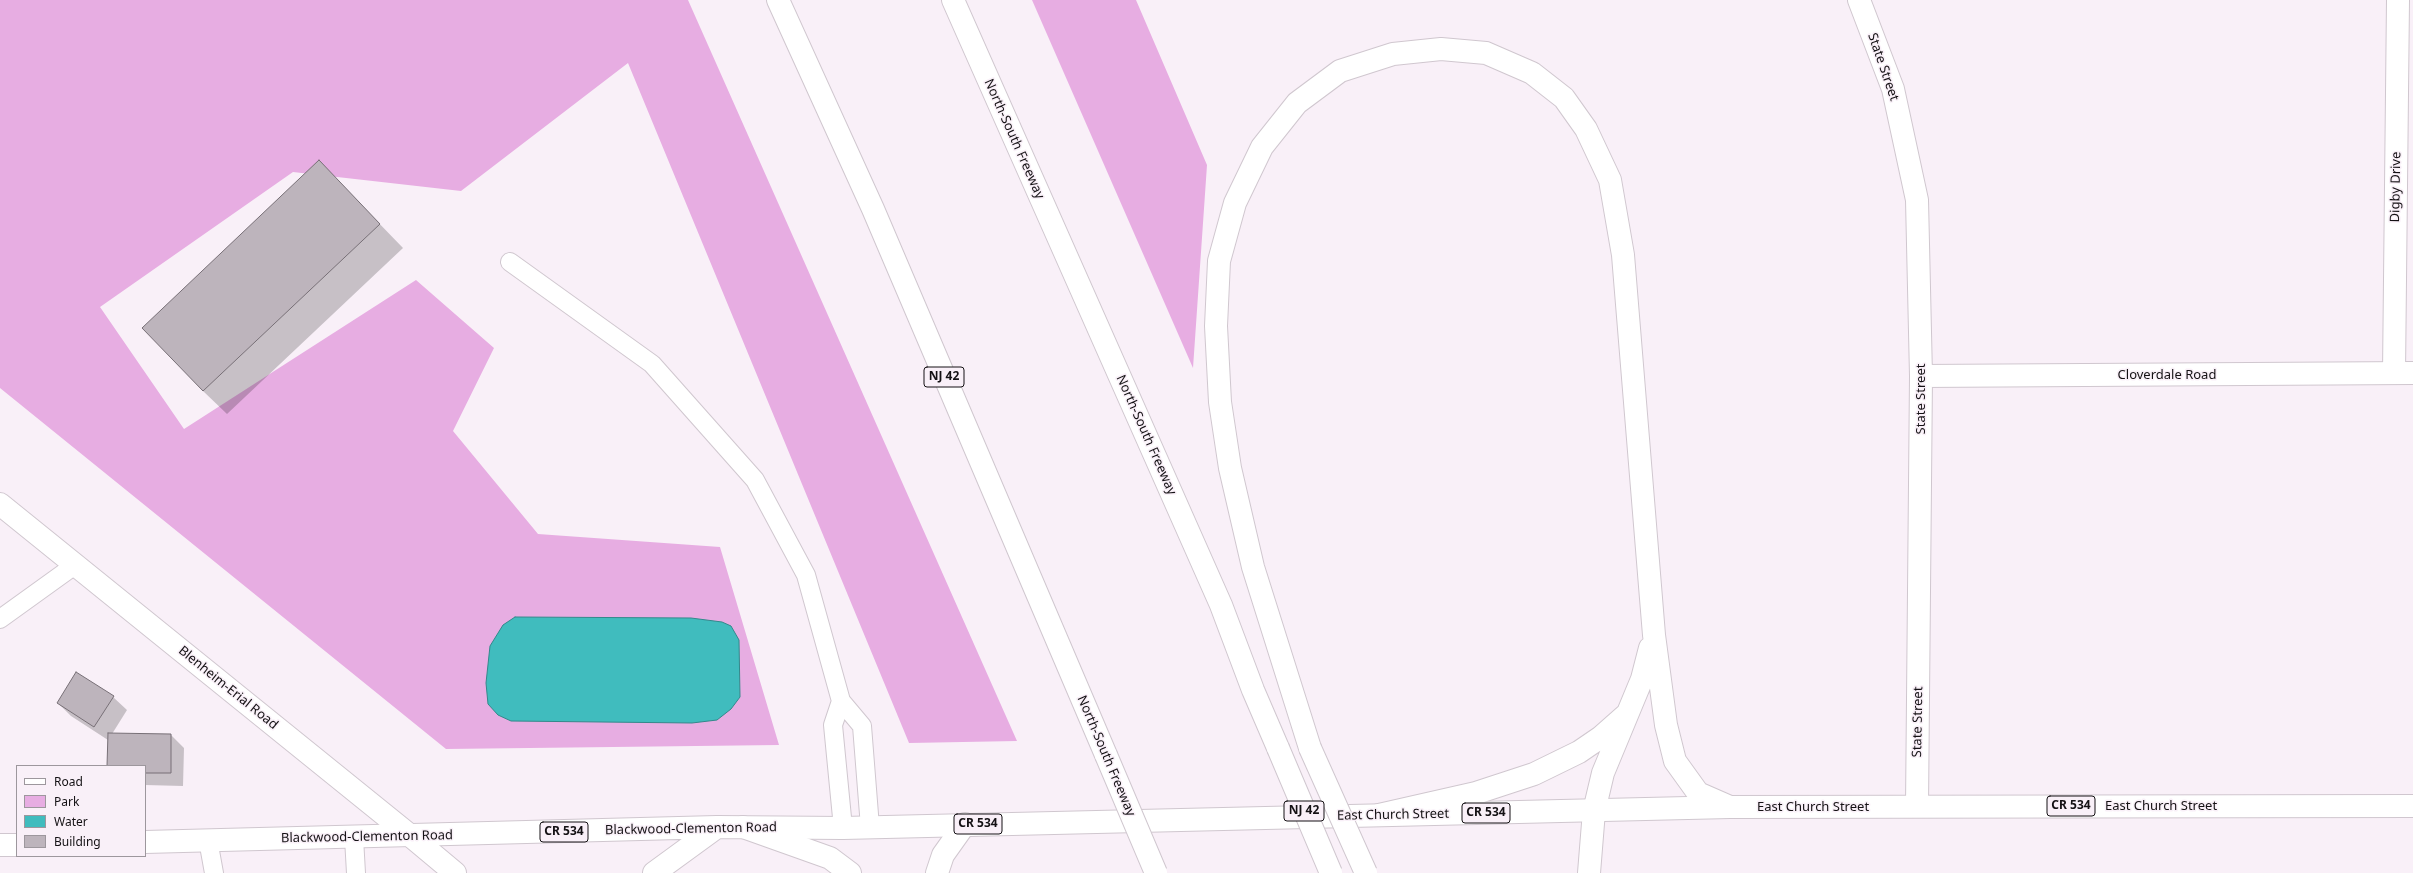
<!DOCTYPE html>
<style>
body{margin:0}
#map{position:relative;width:2413px;height:873px;overflow:hidden;background:#f9f0f8;font-family:"Noto Sans",sans-serif}
canvas{display:block}
.legend{position:absolute;left:16px;top:765px;width:130px;height:92px;box-sizing:border-box;background:#f9f0f8;border:1px solid #9d979d;margin:0;padding:5px 7px;list-style:none;font-size:12px;color:#141114}
.legend li{display:flex;align-items:center;gap:8px;height:20px}
.legend b{width:20px;border:1px solid #9d979d}
</style>
<div id="map">
<canvas width="2413" height="873"></canvas>
<ul class="legend">
<li><b style="height:5px;background:#fff"></b>Road</li>
<li><b style="height:11px;background:#e7ade2"></b>Park</li>
<li><b style="height:11px;background:#40bcbe"></b>Water</li>
<li><b style="height:11px;background:#bdb4bc"></b>Building</li>
</ul>
</div>
<script>
const ctx = document.querySelector('canvas').getContext('2d');
ctx.lineJoin = 'round';
function paint(path, color) { ctx.fillStyle = color; ctx.fill(path, 'evenodd'); }
const poly = rows => new Path2D(rows.map(r => 'M' + r).join(''));
function stroke(path, color, width, dash) { ctx.strokeStyle = color; ctx.lineWidth = width; ctx.lineCap = dash ? 'butt' : 'round'; ctx.setLineDash(dash || []); ctx.stroke(path); }
function write(font, color, halo, rows, align = 'center') {
  ctx.font = font + ' "Noto Sans",sans-serif'; ctx.lineWidth = 3; ctx.setLineDash([]); ctx.textBaseline = 'middle'; ctx.strokeStyle = halo; ctx.fillStyle = color; for (const [text, x, y, turn = 0] of rows) {
    ctx.save(); ctx.translate(x, y); ctx.rotate((+turn || 0) * Math.PI / 180); ctx.textAlign = isNaN(turn) ? turn : align; if (halo) ctx.strokeText(text, 0, 0); ctx.fillText(text, 0, 0); ctx.restore();
  }
}
const green = poly([
 [0,0,688,0,1017,741,909,743,628,63,461,191,293,172,100,307,184,429,416,280,494,348,453,431,538,534,720,547,779,745,446,749,0,388],
 [1032,0,1136,0,1207,165,1193,368]
]);
const water = poly([
 [515,617,691,618,722,622,731,626,739,640,740,697,731,709,717,720,692,723,511,721,498,715,488,704,486,683,490,646,503,625,515,617]
]);
const shadow = poly([
 [343,186,403,248,227,414,203,391],
 [76,674,113,697,127,710,112,734,171,735,184,748,183,786,145,785,145,766,108,766,108,740,71,716,58,703]
]);
const building = poly([
 [319,160,380,224,203,391,142,328,319,160],
 [76,672,114,696,94,727,57,703,76,672],
 [108,733,171,734,171,773,145,773,145,766,107,766,108,733]
]);
const lane = poly([
 [510,262,652,364,755,480,806,575,841,701,862,726,870,827],
 [0,619,75,565],
 [841,701,833,725,843,828],
 [354,838,356,873],
 [208,840,214,873]
]);
const street = poly([
 [1859,0,1893,89,1917,200,1921,376,1917,806],
 [2394,373,2398,0],
 [1921,376,2413,373],
 [412,837,455,873]
]);
const secondary = poly([
 [0,504,412,837],
 [1589,873,1594,811]
]);
const primary = poly([
 [145,842,717,827,843,828,1730,807,2413,806],
 [0,845,17,845],
 [654,873,717,827]
]);
const highway = poly([
 [778,0,873,209,1106,755],
 [953,0,1221,605,1253,690,1278,748],
 [1310,748,1253,567,1230,468,1220,402,1216,326,1219,261,1235,203,1262,147,1297,103,1340,71,1393,54,1441,49,1486,53,1532,73,1564,98,1586,129,1610,180,1623,255,1654,635,1666,725,1675,761,1698,793,1730,807],
 [1594,811,1603,773,1642,679,1650,648],
 [1379,815,1476,793,1534,774,1579,752,1601,737,1627,714],
 [743,827,830,858,850,873],
 [937,873,943,855,965,824]
]);
const highwayBridge = poly([
 [1278,748,1331,873],
 [1310,748,1366,873],
 [1106,755,1156,873]
]);
const shields = [
 [944,377,40],
 [2071,806,48],
 [1304,811,40],
 [1486,813,48],
 [978,824,48],
 [564,832,48]
];
const shieldNames = [
 ["NJ 42",944,377],
 ["CR 534",2071,806],
 ["NJ 42",1304,811],
 ["CR 534",1486,813],
 ["CR 534",978,824],
 ["CR 534",564,832]
];
const streetNames = [
 ["State Street",1883,67,71],
 ["North-South Freeway",1014,139,66],
 ["Digby Drive",2396,187,-89],
 ["Cloverdale Road",2167,375],
 ["State Street",1921,399,-90],
 ["North-South Freeway",1146,435,66],
 ["Blenheim-Erial Road",228,688,39],
 ["State Street",1918,722,-89],
 ["North-South Freeway",1106,756,67],
 ["East Church Street",2161,806],
 ["East Church Street",1813,807],
 ["East Church Street",1393,815,-1],
 ["Blackwood-Clementon Road",691,829,-1],
 ["Blackwood-Clementon Road",367,837,-1]
];
paint(green, '#e7ade2');
paint(water, '#40bcbe');
stroke(water, '#33898b', 1);
paint(shadow, '#0003');
paint(building, '#bdb4bc');
stroke(building, '#776f76', 1);
stroke(lane, '#d0c7cf', 20);
stroke(street, '#d0c7cf', 24);
stroke(secondary, '#d0c7cf', 24);
stroke(primary, '#d0c7cf', 24);
stroke(highway, '#d0c7cf', 24);
stroke(lane, '#fff', 18);
stroke(street, '#fff', 22);
stroke(secondary, '#fff', 22);
stroke(primary, '#fff', 22);
stroke(highway, '#fff', 22);
stroke(highwayBridge, '#d0c7cf', 24, []);
stroke(highwayBridge, '#fff', 22);
for (const [x, y, w] of shields) { const box = new Path2D(); box.roundRect(x - w / 2, y - 10, w, 20, 3); ctx.fillStyle = '#f9f0f8'; ctx.fill(box); stroke(box, '#141114', 1); }
write('bold 12px', '#141114', null, shieldNames);
write('13px', '#141114', '#f9f0f8', streetNames);
</script>
